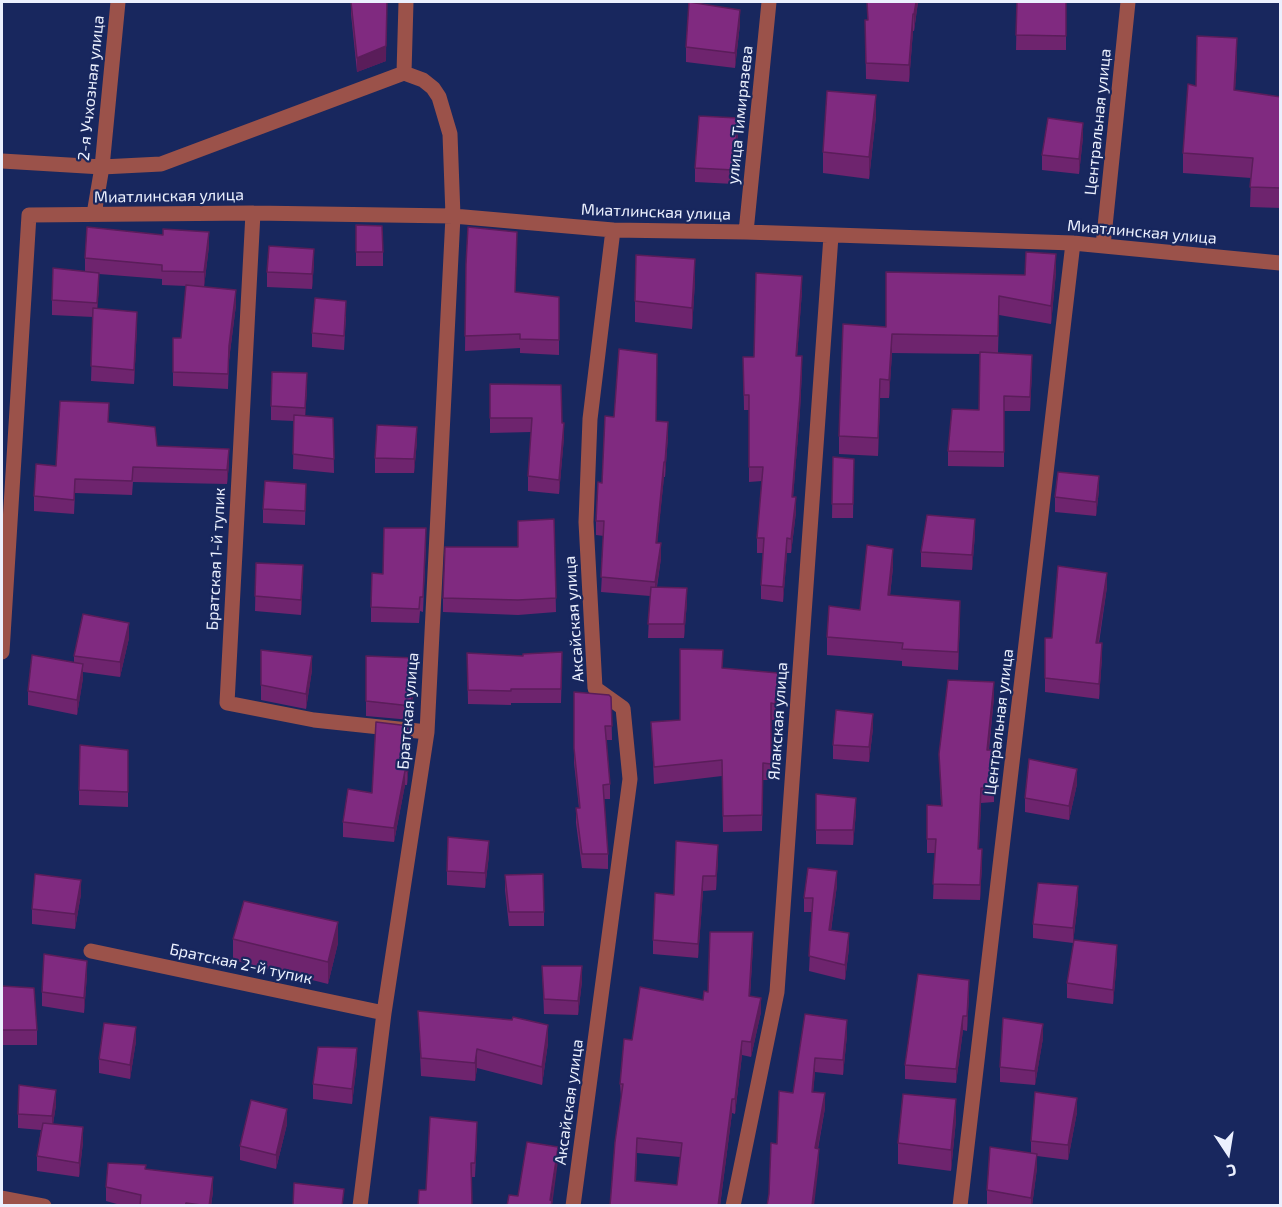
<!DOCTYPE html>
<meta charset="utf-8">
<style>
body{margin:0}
#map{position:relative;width:1282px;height:1207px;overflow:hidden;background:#18275e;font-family:"Exo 2",sans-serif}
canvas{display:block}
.frame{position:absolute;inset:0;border:3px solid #ebf0fe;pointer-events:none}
.north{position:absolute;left:1198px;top:1123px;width:60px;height:60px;-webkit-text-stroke:4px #18275e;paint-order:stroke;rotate:168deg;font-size:16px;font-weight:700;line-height:24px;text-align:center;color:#ebf0fe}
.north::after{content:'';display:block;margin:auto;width:21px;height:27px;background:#ebf0fe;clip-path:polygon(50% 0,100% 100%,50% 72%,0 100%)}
</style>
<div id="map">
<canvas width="1282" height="1207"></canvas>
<div class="frame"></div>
<div class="north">С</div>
</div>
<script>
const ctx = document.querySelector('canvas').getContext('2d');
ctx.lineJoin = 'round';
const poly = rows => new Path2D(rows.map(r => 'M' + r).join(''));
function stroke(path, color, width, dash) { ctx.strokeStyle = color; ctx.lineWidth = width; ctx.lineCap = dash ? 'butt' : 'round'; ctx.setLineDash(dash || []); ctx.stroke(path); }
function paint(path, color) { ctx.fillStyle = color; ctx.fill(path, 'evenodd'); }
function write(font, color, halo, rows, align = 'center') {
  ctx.font = font + ' "Exo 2",sans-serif'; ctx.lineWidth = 4.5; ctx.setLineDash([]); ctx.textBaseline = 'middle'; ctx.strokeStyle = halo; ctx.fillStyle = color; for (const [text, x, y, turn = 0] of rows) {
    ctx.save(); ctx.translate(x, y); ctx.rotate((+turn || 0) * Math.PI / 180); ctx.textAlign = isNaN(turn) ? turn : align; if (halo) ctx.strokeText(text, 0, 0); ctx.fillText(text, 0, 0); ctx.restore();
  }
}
const street = poly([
 [404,73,406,2],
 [2,161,102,167,161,164,404,73,423,80,433,88,439,97,450,134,453,216,427,732,384,1013,360,1206],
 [253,213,227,703,314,720,427,732],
 [94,214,102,167,118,2],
 [746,232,769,2],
 [1103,246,1128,2],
 [2,652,29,215,253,213,453,216,613,230,746,232,1073,243,1280,263],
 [91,951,384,1013],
 [2,1198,44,1206],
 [573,1206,630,779,623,708,595,688,586,522,590,419,613,230],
 [733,1206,777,992,831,236],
 [960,1206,1073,243]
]);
const wall = poly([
 [351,2,386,61,357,72,351,14],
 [918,2,914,31,913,31,909,82,866,79,865,20,867,20],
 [1017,2,1066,2,1066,50,1016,50],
 [740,24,735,68,686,62,686,47],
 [1237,58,1235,90,1281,97,1281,208,1250,207,1251,178,1183,173,1183,153,1196,86],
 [876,116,869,179,823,173,823,152],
 [738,132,734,184,695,182,695,168],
 [1083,137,1079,174,1042,170,1042,155],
 [356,225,383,252,383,266,356,266],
 [209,246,204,287,236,305,229,360,228,389,173,386,173,338,181,338,186,286,162,285,162,279,99,274,99,288,97,308,137,326,134,384,91,381,93,317,52,315,52,300,85,272,85,258],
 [517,247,515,292,559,297,559,355,520,353,520,348,465,351,466,264],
 [314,263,312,289,267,287,267,272],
 [1056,272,1051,324,999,315,998,353,1032,369,1030,411,1004,411,1004,467,948,466,948,451,979,410,980,354,892,353,889,398,880,398,878,456,839,454,839,436,886,327,1025,275],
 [695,281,692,329,635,322,635,301],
 [802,291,797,356,802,370,800,411,793,497,796,512,791,553,787,553,783,602,761,599,761,585,763,553,757,553,757,538,762,481,749,482,749,410,744,410,743,357,754,357],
 [346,316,344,350,312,347,312,333],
 [490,384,562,423,564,437,559,494,528,491,528,476,531,432,490,433],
 [307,388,305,416,333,418,334,473,293,469,294,421,271,420,271,406],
 [656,421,668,436,665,477,664,477,657,543,661,558,657,587,687,602,684,638,648,638,650,596,601,592,604,536,596,535,596,521,602,483],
 [109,422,157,446,229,464,227,484,133,482,132,495,75,493,74,514,34,511,34,496,56,466],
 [417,441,414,473,375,473,375,458],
 [833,457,854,459,853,518,832,518],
 [306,484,305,525,263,523,263,509],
 [1099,490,1096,516,1055,512,1055,497],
 [554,519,556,612,518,615,443,612,443,598,518,547],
 [975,534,972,570,921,567,921,552],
 [426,543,423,612,420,611,419,623,371,622,371,607,383,574],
 [256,563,303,579,301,615,255,611],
 [893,567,890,596,960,618,958,670,902,666,902,661,827,655,827,637,860,610],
 [1107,587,1099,643,1102,657,1099,699,1045,692,1045,638,1052,638],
 [129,638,120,677,83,672,83,678,77,715,28,705,28,691,74,662,74,656],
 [261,650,312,670,306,709,261,700],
 [467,653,562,666,561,703,511,703,511,705,468,704],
 [366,656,415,672,411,720,366,716],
 [723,668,778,689,775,720,771,720,771,780,763,780,762,831,723,832,722,776,654,784,651,722,680,720],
 [574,692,611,697,612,740,606,740,610,784,610,799,604,799,608,854,608,869,582,868,576,823,576,808,579,808,574,763],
 [994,697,989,750,994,788,994,802,981,803,979,849,982,863,980,900,933,899,935,853,927,853,927,805,941,806,939,754],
 [873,728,869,762,833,759,833,745],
 [409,735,410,750,407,785,405,785,394,842,343,837,343,822,372,793],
 [128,750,128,807,79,805,79,790],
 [1077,784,1069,820,1025,812,1025,798],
 [816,794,856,812,853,845,816,844],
 [489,855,485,888,447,885,447,871],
 [718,859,716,890,703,891,698,958,653,954,653,940,674,895],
 [505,875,544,912,544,926,509,926,505,890],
 [837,885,831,931,849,948,845,980,809,971,812,912,804,912,804,898],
 [81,894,75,929,32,924,32,909],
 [1078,901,1073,943,1033,938,1033,924],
 [233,939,338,943,328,984,233,960],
 [753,946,750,997,761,1012,751,1057,742,1055,735,1114,732,1113,720,1206,610,1206,621,1098,620,1084,632,1040,703,1000,708,992],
 [637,1153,680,1157,677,1185,636,1182],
 [1117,960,1113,1004,1067,998,1067,983],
 [542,966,582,981,578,1015,544,1014],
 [87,975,84,1013,42,1006,42,992],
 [2,986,37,1030,37,1045,2,1045],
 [969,994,967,1031,963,1030,956,1083,905,1079,905,1065],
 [418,1011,548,1043,542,1085,477,1068,475,1081,421,1076],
 [805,1014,847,1035,843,1075,815,1072,813,1092,825,1108,818,1149,819,1163,769,1194,777,1144,793,1093],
 [1043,1038,1035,1085,1000,1082,1000,1067],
 [136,1041,130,1079,99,1073,99,1059],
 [357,1062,352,1104,313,1099,313,1084],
 [56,1105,53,1124,83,1142,79,1177,37,1171,37,1156,41,1130,18,1128,18,1114],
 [1077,1112,1068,1160,1037,1156,1037,1168,1032,1206,993,1206,987,1204,987,1190,1031,1153,1031,1141],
 [956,1120,951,1171,898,1164,898,1143],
 [287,1124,276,1169,240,1160,240,1146],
 [477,1137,475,1177,471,1177,426,1190],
 [146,1169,213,1191,211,1206,124,1206,106,1201,106,1187]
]);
const shadedWall = poly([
 [387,2,386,61,357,72,357,58],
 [916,2,918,2,914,31,914,14],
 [740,10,740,24,735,68,735,53],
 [913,14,913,31,909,82,909,65],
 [1237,38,1237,58,1234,110,1234,90],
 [876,95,876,116,869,179,869,157],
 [738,118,738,132,734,184,734,170],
 [1083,123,1083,137,1079,174,1079,159],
 [209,232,209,246,204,287,204,272],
 [314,249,314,263,312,289,312,274],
 [1056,254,1056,272,1051,324,1051,306],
 [695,259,695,281,692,329,692,308],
 [99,273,99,288,97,318,97,303],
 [802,276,802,291,796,371,796,356],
 [236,290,236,305,229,360,228,389,229,346],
 [137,312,137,326,134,384,134,370],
 [892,334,892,353,889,398,889,380],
 [1032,355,1032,369,1030,411,1030,397],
 [802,356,800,411,792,511,792,497],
 [307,373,307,388,305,422,305,408],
 [880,379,880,398,878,456,878,438],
 [668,422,668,436,665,477,665,462],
 [564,423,564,437,559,494,559,480],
 [417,427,417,441,414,473,414,459],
 [229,449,229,464,227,484,227,470],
 [664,462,664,477,656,557,656,543],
 [1099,476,1099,490,1096,516,1096,502],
 [796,497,796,512,791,553,791,539],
 [975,519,975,534,972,570,972,555],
 [787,538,787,553,783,602,783,587],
 [661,543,661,558,655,597,655,582],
 [893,549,893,567,888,613,888,595],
 [303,565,303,579,301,615,301,600],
 [1107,573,1107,587,1096,657,1096,643],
 [687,588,687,602,684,638,684,624],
 [960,601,960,618,958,670,958,652],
 [129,623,129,638,120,677,120,662],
 [1102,643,1102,657,1099,699,1099,684],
 [312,656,312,670,306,709,306,694],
 [415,658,415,672,411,720,411,706],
 [83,664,83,678,77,715,77,700],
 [778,673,778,689,775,720,775,704],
 [994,682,994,697,987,765,987,750],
 [873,714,873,728,869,762,869,747],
 [410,735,410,750,407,785,407,771],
 [1077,769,1077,784,1069,820,1069,806],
 [405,771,405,785,394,842,394,828],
 [981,788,981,803,978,863,978,849],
 [856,798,856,812,853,845,853,830],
 [489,841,489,855,485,888,485,873],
 [718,845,718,859,716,890,716,876],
 [982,849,982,863,980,900,980,885],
 [837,871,837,885,829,945,829,930],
 [703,876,703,891,698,958,698,944],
 [81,880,81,894,75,929,75,914],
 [1078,886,1078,901,1073,943,1073,928],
 [338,922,338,943,328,984,328,962],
 [753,932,753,946,749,1011,749,996],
 [849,933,849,948,845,980,845,965],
 [1117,945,1117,960,1113,1004,1113,990],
 [87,961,87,975,84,1013,84,998],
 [582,966,582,981,578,1015,578,1001],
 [969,980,969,994,967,1031,967,1016],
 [761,998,761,1012,751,1057,751,1042],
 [963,1016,963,1030,956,1083,956,1069],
 [847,1020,847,1035,843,1075,843,1060],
 [1043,1024,1043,1038,1035,1085,1035,1071],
 [548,1025,548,1043,542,1085,542,1067],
 [136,1027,136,1041,130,1079,130,1065],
 [742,1041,742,1055,735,1114,735,1099],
 [357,1048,357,1062,352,1104,352,1089],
 [477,1049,477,1068,475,1081,475,1063],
 [815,1058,815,1072,812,1106,812,1092],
 [56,1090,56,1105,52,1131,52,1116],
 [825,1093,825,1108,815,1163,815,1148],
 [1077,1098,1077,1112,1068,1160,1068,1145],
 [732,1099,732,1113,720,1206,718,1206],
 [956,1099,956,1120,951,1171,951,1150],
 [287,1109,287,1124,276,1169,276,1155],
 [83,1127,83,1142,79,1177,79,1163],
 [558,1147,558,1161,552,1206,550,1206],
 [819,1149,819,1163,814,1206,812,1205],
 [1037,1154,1037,1168,1032,1206,1031,1206,1031,1198],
 [213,1177,213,1191,211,1206,209,1206]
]);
const building = poly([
 [351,2,387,2,386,46,357,58,351,2],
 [689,2,740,10,735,53,686,47,689,2],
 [867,2,916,2,914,14,913,14,909,65,866,63,865,20,868,20,867,2],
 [1017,2,1066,2,1066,36,1016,35,1017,2],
 [1197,36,1237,38,1234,90,1281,97,1281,188,1250,187,1253,158,1183,153,1188,84,1196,86,1197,36],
 [827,91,876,95,869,157,823,152,827,91],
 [699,116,738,118,734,170,695,168,699,116],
 [1048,118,1083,123,1079,159,1042,155,1048,118],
 [356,225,382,226,383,252,356,252,356,225],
 [87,227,163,235,163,229,209,232,204,272,162,271,162,265,85,258,87,227],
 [468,227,517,232,515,292,559,297,559,340,520,339,520,334,465,336,466,264,468,227],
 [269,246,314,249,312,274,267,272,269,246],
 [1026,252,1056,254,1051,306,999,296,998,336,892,334,889,380,880,379,878,438,839,436,843,324,886,327,886,272,1025,275,1026,252],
 [636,255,695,259,692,308,635,301,636,255],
 [53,268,99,273,97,303,52,300,53,268],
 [756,273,802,276,796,356,802,356,800,396,792,497,796,497,791,539,787,538,783,587,761,585,764,538,757,538,763,467,749,467,749,395,744,395,743,357,754,357,756,273],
 [186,285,236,290,229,346,228,374,173,372,173,338,181,338,186,285],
 [315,298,346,301,344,336,312,333,315,298],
 [93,308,137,312,134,370,91,366,93,308],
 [619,349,657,354,656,421,668,422,665,462,664,462,656,543,661,543,655,582,601,577,604,521,596,521,598,482,602,483,605,416,614,417,619,349],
 [980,352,1032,355,1030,397,1004,396,1004,452,948,451,952,409,979,410,980,352],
 [272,372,307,373,305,408,271,406,272,372],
 [490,384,561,385,562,423,564,423,559,480,528,476,532,418,490,418,490,384],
 [60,401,109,403,108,422,155,427,157,446,229,449,227,470,133,467,132,481,75,479,74,500,34,496,36,464,56,466,60,401],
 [294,415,333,418,334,459,293,454,294,415],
 [377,425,417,427,414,459,375,458,377,425],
 [833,457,854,459,853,504,832,504,833,457],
 [1058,472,1099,476,1096,502,1055,497,1058,472],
 [265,481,306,484,305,511,263,509,265,481],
 [927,515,975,519,972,555,921,552,927,515],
 [554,519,556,598,518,600,443,598,445,547,518,547,518,521,554,519],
 [384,528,426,528,423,597,420,597,419,609,371,607,372,573,383,574,384,528],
 [867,545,893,549,888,595,960,601,958,652,902,649,903,643,827,637,829,606,860,610,867,545],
 [256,563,303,565,301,600,255,596,256,563],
 [1058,566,1107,573,1096,643,1102,643,1099,684,1045,678,1045,638,1052,638,1058,566],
 [651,587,687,588,684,624,648,624,651,587],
 [83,614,129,623,120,662,74,656,83,614],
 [680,649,723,650,722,668,778,673,775,704,771,703,771,764,763,763,762,815,723,816,722,760,654,767,651,722,680,720,680,649],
 [261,650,312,656,306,694,261,685,261,650],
 [562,652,561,689,511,689,511,691,468,690,467,653,523,656,523,654,562,652],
 [32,655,83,664,77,700,28,691,32,655],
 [366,656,415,658,411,706,366,701,366,656],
 [948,680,994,682,987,750,993,750,994,788,981,788,978,849,982,849,980,885,933,884,936,839,927,839,927,805,942,806,939,754,948,680],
 [574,692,609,695,611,697,612,726,605,726,610,784,603,785,608,854,582,854,576,808,580,808,574,748,574,692],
 [836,710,873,714,869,747,833,745,836,710],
 [376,722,409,726,409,735,410,735,407,771,405,771,394,828,343,822,348,789,372,793,376,722],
 [80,745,128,750,128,792,79,790,80,745],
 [1029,759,1077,769,1069,806,1025,798,1029,759],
 [816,794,856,798,853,830,816,830,816,794],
 [448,837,489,841,485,873,447,871,448,837],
 [676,841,718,845,716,876,703,876,698,944,653,940,655,893,674,895,676,841],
 [808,868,837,871,829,930,849,933,845,965,809,956,813,898,804,898,808,868],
 [35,874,81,880,75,914,32,909,35,874],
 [543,874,544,912,509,912,505,875,543,874],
 [1038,883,1078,886,1073,928,1033,924,1038,883],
 [244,901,338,922,328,962,233,939,244,901],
 [710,932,753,932,749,996,761,998,751,1042,742,1041,735,1099,732,1099,718,1206,610,1206,615,1142,623,1084,620,1084,624,1039,632,1040,640,987,703,1000,704,991,708,992,710,932],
 [637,1138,682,1143,677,1185,635,1181,637,1138],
 [1074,940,1117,945,1113,990,1067,983,1074,940],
 [44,954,87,961,84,998,42,992,44,954],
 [542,966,582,966,578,1001,544,999,542,966],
 [918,974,969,980,967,1016,963,1016,956,1069,905,1065,918,974],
 [2,986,34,988,37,1030,2,1030,2,986],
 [418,1011,512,1020,513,1017,548,1025,542,1067,477,1049,475,1063,421,1058,418,1011],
 [805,1014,847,1020,843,1060,815,1058,812,1092,825,1093,815,1148,819,1149,812,1205,813,1206,767,1206,769,1194,771,1143,777,1144,779,1091,793,1093,805,1014],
 [1003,1018,1043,1024,1035,1071,1000,1067,1003,1018],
 [104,1023,136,1027,130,1065,99,1059,104,1023],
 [318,1047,357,1048,352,1089,313,1084,318,1047],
 [19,1085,56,1090,52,1116,18,1114,19,1085],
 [1035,1092,1077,1098,1068,1145,1031,1141,1035,1092],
 [903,1094,956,1099,951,1150,898,1143,903,1094],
 [251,1100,287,1109,276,1155,240,1146,251,1100],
 [430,1117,477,1122,475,1163,471,1163,472,1206,418,1206,419,1190,426,1190,430,1117],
 [43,1123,83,1127,79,1163,37,1156,43,1123],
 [527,1142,558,1147,550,1200,552,1201,551,1206,507,1206,509,1195,518,1196,527,1142],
 [990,1147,1037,1154,1031,1198,987,1190,990,1147],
 [108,1163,146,1165,145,1169,213,1177,209,1206,186,1203,185,1206,140,1206,141,1195,106,1187,108,1163],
 [294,1183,344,1189,342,1206,293,1206,294,1183]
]);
const streetNames = [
 ["2-я Учхозная улица",91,88,-84],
 ["улица Тимирязева",740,115,-84],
 ["Центральная улица",1098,122,-84],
 ["Миатлинская улица",169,196,-1],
 ["Миатлинская улица",656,212,2],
 ["Миатлинская улица",1142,232,5],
 ["Братская 1-й тупик",216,559,-87],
 ["Аксайская улица",574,619,-94],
 ["Братская улица",408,711,-85],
 ["Ялакская улица",778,721,-86],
 ["Центральная улица",999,722,-83],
 ["Братская 2-й тупик",241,964,12],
 ["Аксайская улица",569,1102,-82]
];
stroke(street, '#9b524a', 15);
paint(wall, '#6e246e');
paint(shadedWall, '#5a1d5a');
paint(building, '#802a80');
stroke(building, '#5a1d5a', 1.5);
write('16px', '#ebf0fe', '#18275e', streetNames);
</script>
